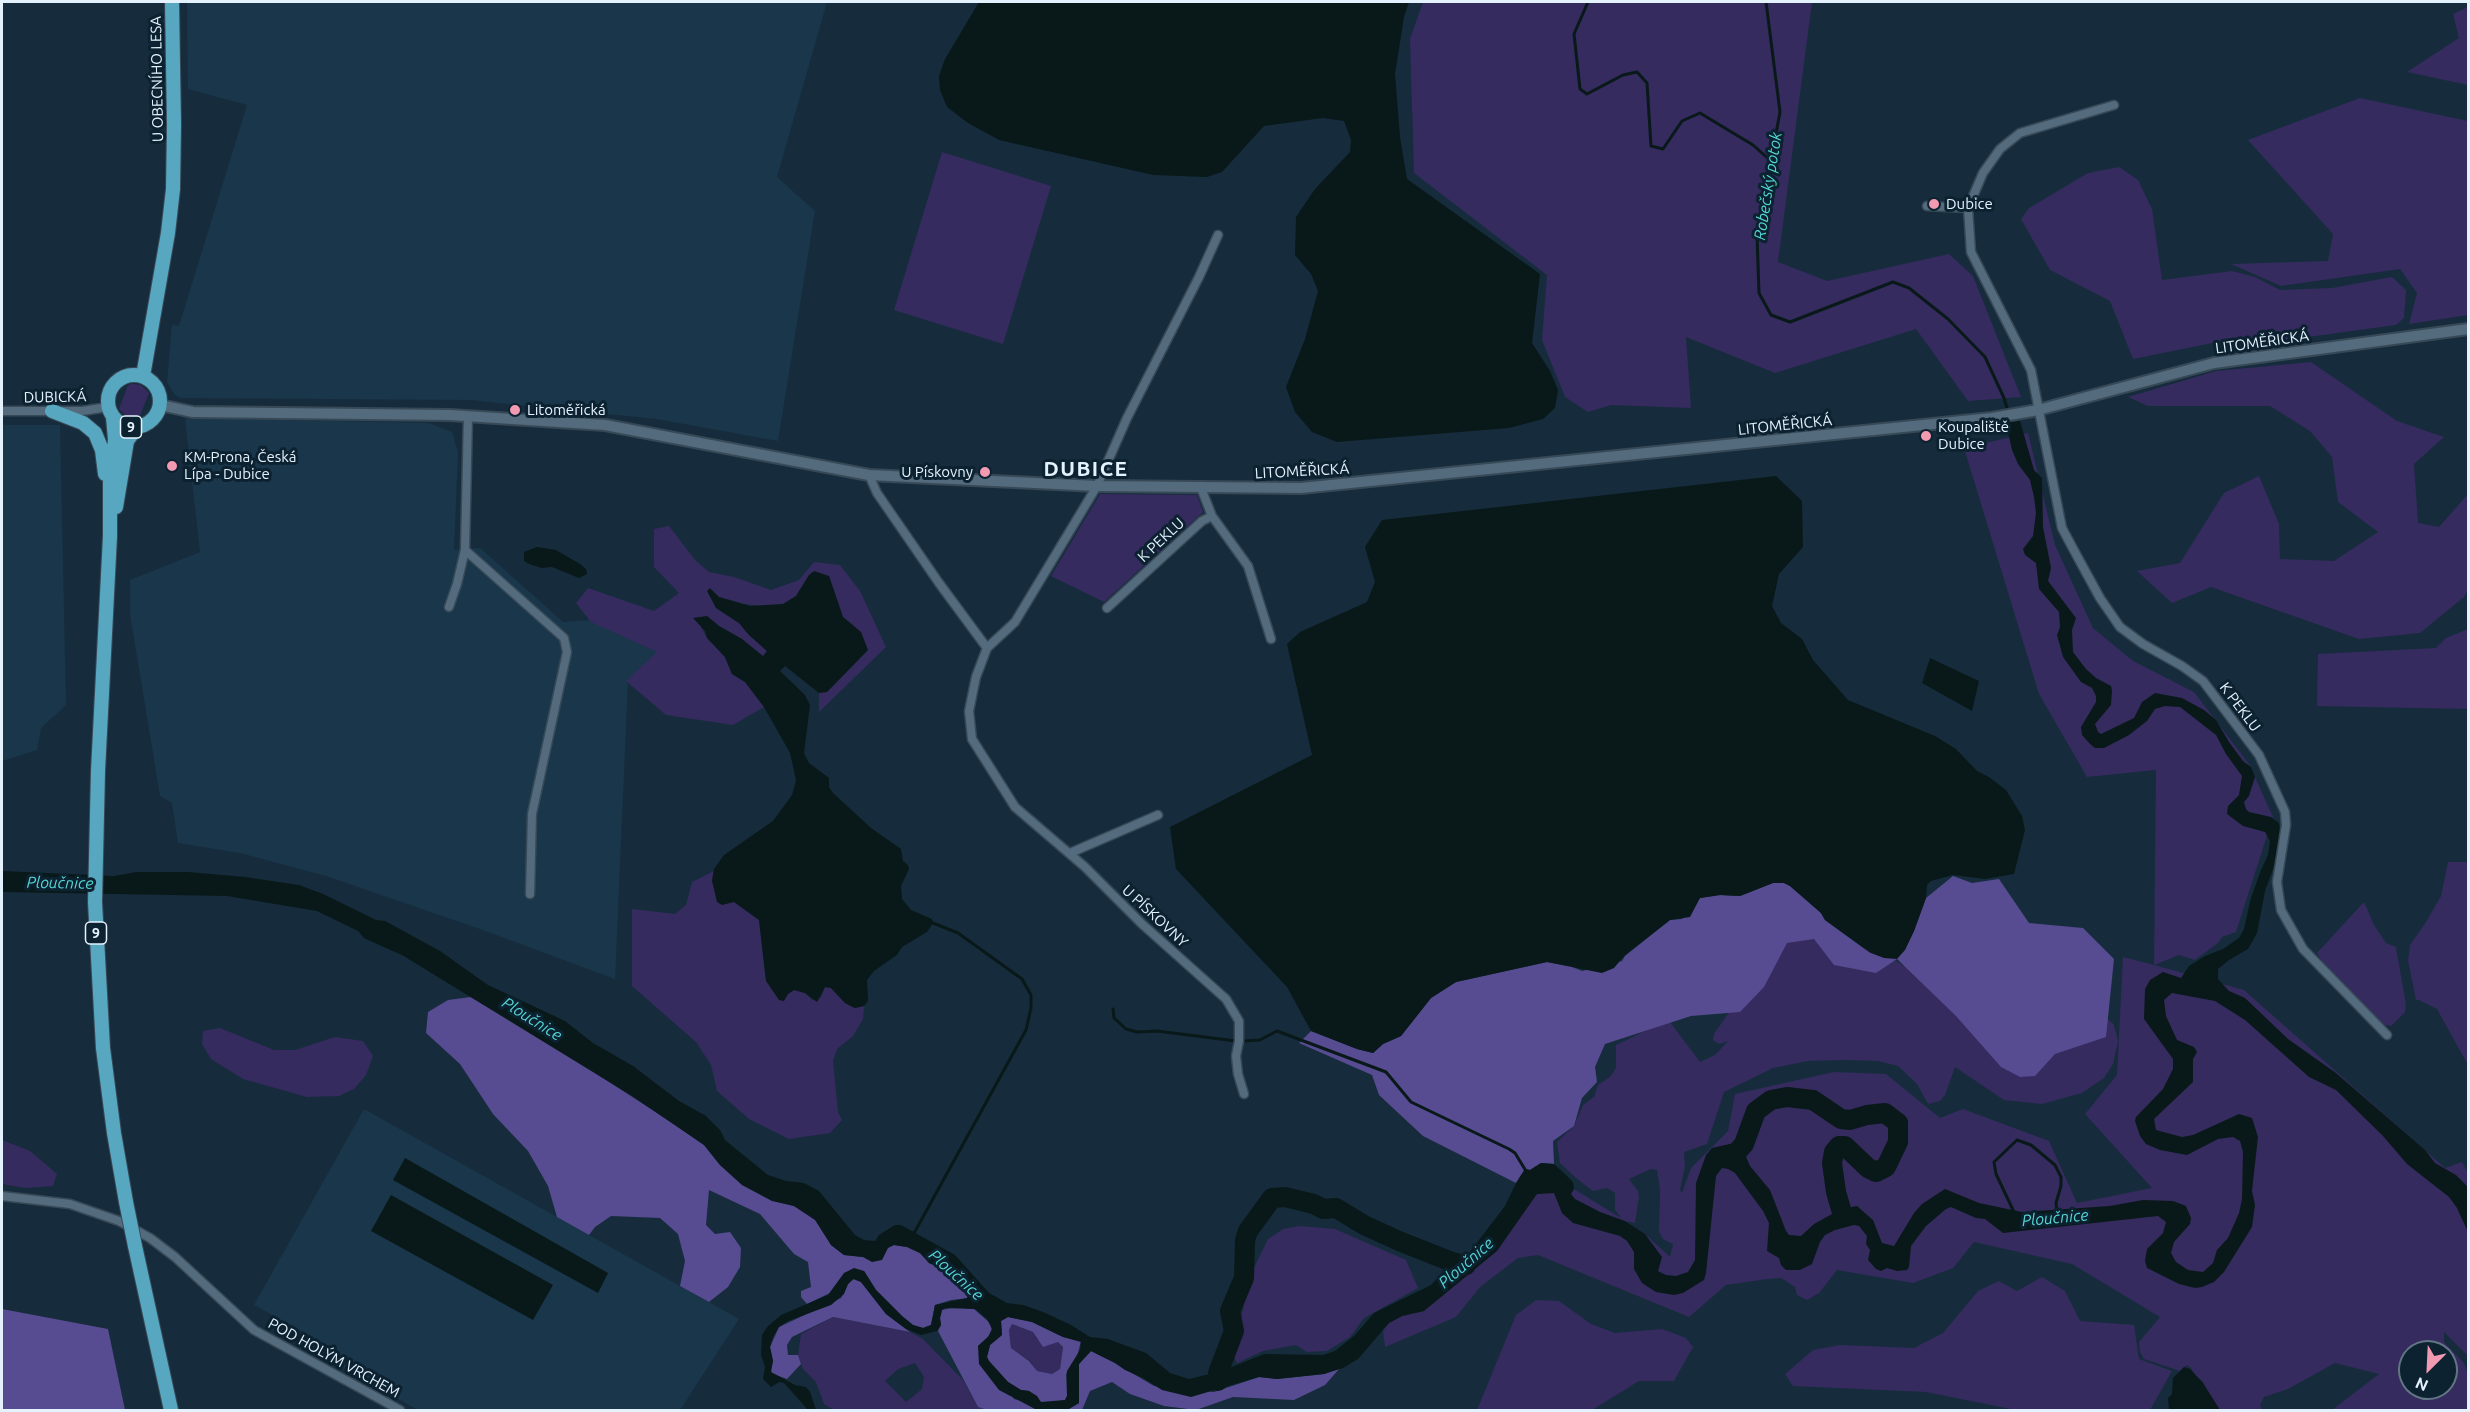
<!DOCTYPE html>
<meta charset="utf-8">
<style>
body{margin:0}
#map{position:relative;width:2470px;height:1412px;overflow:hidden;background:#162c3c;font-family:Ubuntu,sans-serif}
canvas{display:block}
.frame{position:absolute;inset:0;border:3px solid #e4f2fd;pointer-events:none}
.north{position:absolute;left:2398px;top:1340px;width:60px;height:60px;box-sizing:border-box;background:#0c2231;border:2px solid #627583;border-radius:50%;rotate:204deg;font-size:16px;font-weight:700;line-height:24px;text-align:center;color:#e4f2fd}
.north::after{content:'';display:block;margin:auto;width:21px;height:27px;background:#f19ab2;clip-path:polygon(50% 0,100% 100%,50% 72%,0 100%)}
</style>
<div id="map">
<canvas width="2470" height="1412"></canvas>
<div class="frame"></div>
<div class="north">N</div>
</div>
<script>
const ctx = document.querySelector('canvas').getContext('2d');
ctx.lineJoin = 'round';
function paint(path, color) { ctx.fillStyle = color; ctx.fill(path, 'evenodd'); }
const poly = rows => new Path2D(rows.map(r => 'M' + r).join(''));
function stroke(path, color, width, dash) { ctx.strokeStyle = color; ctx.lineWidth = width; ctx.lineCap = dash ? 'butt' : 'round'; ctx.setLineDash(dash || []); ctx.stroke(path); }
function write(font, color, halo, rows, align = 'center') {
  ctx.font = font + ' Ubuntu,sans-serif'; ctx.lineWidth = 6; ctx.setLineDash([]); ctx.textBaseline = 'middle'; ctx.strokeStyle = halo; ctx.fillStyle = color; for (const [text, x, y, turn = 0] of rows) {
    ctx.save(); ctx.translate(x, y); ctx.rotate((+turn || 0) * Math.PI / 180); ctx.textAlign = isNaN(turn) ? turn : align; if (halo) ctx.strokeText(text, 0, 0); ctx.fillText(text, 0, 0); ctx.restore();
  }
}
const built = poly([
 [187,2,827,2,777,177,815,211,778,441,657,419,471,400,181,398,175,395,167,382,172,325,179,326,247,105,188,89],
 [185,418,429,423,452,432,458,452,454,550,480,548,563,622,592,620,662,654,628,680,615,979,480,929,326,876,240,853,178,843,172,803,160,796,130,614,130,580,200,552],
 [2,425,60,425,66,705,41,728,37,750,2,761],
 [364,1109,739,1319,680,1410,418,1410,315,1352,307,1334,254,1305]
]);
const green = poly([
 [1423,2,1812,2,1778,262,1827,281,1949,254,1973,276,2021,397,1968,401,1916,329,1775,373,1686,337,1691,408,1611,405,1588,412,1565,397,1542,340,1547,275,1414,173,1410,39],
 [2468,7,2468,85,2407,72,2459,38,2453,14],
 [2360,98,2468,121,2468,315,2409,324,2417,293,2400,269,2281,286,2231,264,2328,261,2333,234,2248,140],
 [942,152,1051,186,1003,344,894,310],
 [2119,167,2138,180,2152,209,2162,280,2232,271,2255,277,2280,290,2332,288,2392,277,2406,290,2404,318,2396,325,2257,344,2241,344,2232,339,2133,359,2110,301,2050,270,2021,219,2029,208,2088,173],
 [2311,362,2397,421,2444,437,2414,464,2418,523,2439,527,2468,494,2468,590,2464,597,2420,633,2359,639,2211,587,2172,603,2137,571,2180,563,2224,493,2259,476,2279,524,2280,559,2334,561,2378,532,2338,502,2332,457,2310,431,2270,406,2148,406,2128,397,2216,371],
 [132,384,141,385,149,393,139,418,127,417,119,409,128,385],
 [2028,433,2055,545,2093,628,2133,661,2194,692,2249,764,2273,817,2236,932,2222,937,2218,943,2195,960,2179,955,2154,965,2244,990,2445,1168,2462,1162,2468,1173,2468,1356,2444,1332,2444,1342,2464,1363,2468,1374,2468,1410,2332,1410,2379,1374,2335,1363,2288,1389,2264,1397,2260,1405,2262,1410,2220,1410,2209,1396,2203,1382,2196,1376,2191,1368,2187,1365,2180,1371,2144,1359,2140,1352,2139,1342,2160,1317,2072,1264,1974,1242,1953,1268,1913,1283,1837,1270,1819,1293,1807,1300,1797,1295,1795,1287,1781,1278,1767,1279,1726,1285,1689,1317,1538,1255,1518,1258,1480,1287,1456,1317,1385,1347,1383,1330,1389,1323,1402,1316,1424,1311,1537,1194,1574,1189,1621,1218,1615,1210,1615,1193,1607,1188,1593,1191,1576,1178,1560,1163,1557,1142,1574,1126,1583,1105,1594,1097,1598,1085,1611,1076,1616,1068,1616,1045,1647,1030,1670,1022,1700,1062,1715,1055,1728,1041,1719,1044,1713,1040,1714,1034,1734,1005,1770,931,1820,932,1893,959,1924,979,2092,1004,2114,1025,2118,1041,2113,1064,2104,1078,2082,1093,2042,1104,2004,1100,1955,1067,1945,1095,1940,1101,1928,1104,1917,1084,1898,1066,1878,1061,1845,1060,1808,1061,1773,1068,1724,1092,1707,1144,1684,1152,1685,1166,1680,1190,1682,1193,1691,1168,1728,1131,1735,1094,1834,1072,1886,1074,1940,1118,1963,1109,2049,1141,2077,1203,2152,1188,2085,1114,2117,1075,2123,957,2154,965,2156,770,2087,777,2039,694,1964,448],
 [1651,1169,1657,1170,1660,1190,1659,1232,1663,1239,1673,1244,1670,1257,1645,1234,1625,1221,1635,1223,1639,1197,1638,1191,1629,1179],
 [2410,1352,2446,1352,2446,1388,2410,1388],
 [1100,494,1197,495,1203,512,1104,602,1051,576],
 [669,526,695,560,709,572,734,577,771,590,799,580,814,562,840,565,860,591,886,647,819,712,819,693,830,689,858,660,854,626,843,617,829,576,809,575,796,596,783,604,762,606,744,604,719,597,713,593,712,589,716,608,739,623,749,635,767,651,763,657,759,655,742,639,719,626,707,616,701,627,707,638,725,657,732,674,745,682,764,707,733,725,666,715,626,681,657,652,591,622,576,603,588,588,654,611,679,593,654,567,654,529],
 [2468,629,2468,709,2317,706,2318,654,2436,648,2446,638],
 [2448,862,2468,862,2468,1065,2437,1009,2419,1000,2416,1000,2408,960,2410,945,2426,922,2441,896],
 [714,871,712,881,722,904,734,902,759,920,766,981,788,994,794,990,805,993,812,1000,821,998,825,987,831,988,845,1003,854,1008,864,1006,863,1019,853,1036,837,1049,833,1061,838,1112,842,1120,830,1133,789,1139,749,1119,717,1091,711,1065,696,1042,632,986,632,909,675,914,686,905,692,882],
 [2364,902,2374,925,2386,943,2396,947,2406,1005,2405,1012,2391,1026,2380,1024,2323,963,2317,953],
 [220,1028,274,1050,295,1050,335,1037,363,1041,373,1056,366,1075,354,1089,339,1096,307,1097,243,1079,211,1059,202,1044,203,1031],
 [2,1140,30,1151,57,1174,53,1186,25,1188,2,1184],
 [1299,1226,1335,1229,1406,1260,1418,1288,1364,1318,1350,1337,1327,1351,1307,1352,1296,1345,1263,1351,1237,1363,1233,1354,1251,1274,1268,1239,1283,1229],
 [2042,1277,2065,1291,2080,1321,2134,1325,2139,1359,2172,1371,2150,1410,2016,1410,1926,1392,1793,1386,1785,1374,1813,1350,1840,1345,1914,1348,1943,1333,1978,1291,1999,1281,2017,1291],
 [1536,1300,1559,1301,1591,1324,1615,1333,1662,1329,1686,1338,1693,1347,1674,1381,1639,1381,1592,1410,1477,1410,1516,1315],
 [833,1317,910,1332,923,1339,963,1380,978,1407,987,1410,834,1410,824,1404,816,1382,803,1369,798,1355,801,1334],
 [915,1363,924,1377,922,1389,906,1402,885,1381,898,1369],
 [1012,1324,1033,1332,1037,1339,1050,1343,1058,1342,1063,1347,1060,1369,1052,1374,1036,1371,1030,1361,1011,1348,1009,1330]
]);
const forest = poly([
 [1953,876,1972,883,1999,879,2029,923,2083,928,2114,959,2106,1037,2055,1054,2035,1076,2020,1077,2001,1067,1956,1016,1897,959,1876,973,1834,965,1814,939,1787,943,1764,987,1740,1012,1691,1016,1605,1044,1595,1067,1597,1082,1582,1098,1574,1126,1553,1141,1554,1164,1541,1163,1530,1170,1525,1169,1516,1183,1423,1136,1379,1095,1372,1075,1299,1043,1311,1031,1357,1049,1373,1053,1383,1044,1401,1036,1431,998,1456,982,1547,962,1570,966,1582,971,1622,961,1625,956,1670,920,1682,919,1700,898,1720,895,1740,896,1773,883,1784,883,1790,886,1821,913,1825,920,1870,953,1905,949,1914,931,1926,898],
 [471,997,560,1050,674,1124,704,1145,720,1165,743,1185,775,1201,794,1206,816,1220,831,1245,844,1255,863,1257,894,1245,907,1247,920,1253,929,1263,945,1270,969,1298,951,1300,935,1305,931,1325,923,1328,913,1325,902,1316,876,1290,864,1271,844,1274,830,1293,807,1304,801,1297,801,1291,811,1287,808,1262,794,1254,760,1214,709,1190,706,1225,715,1234,730,1232,741,1248,740,1267,728,1287,709,1302,680,1286,685,1261,678,1234,660,1218,611,1216,595,1227,589,1235,557,1217,548,1186,528,1151,493,1114,460,1064,426,1033,428,1012,448,1000],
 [855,1278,861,1282,886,1314,910,1332,833,1317,792,1337,787,1345,788,1355,798,1355,801,1364,787,1379,773,1374,770,1370,773,1361,770,1347,779,1327,841,1298,848,1284],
 [956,1307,974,1309,991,1324,992,1333,978,1346,1014,1399,1022,1401,1037,1410,987,1410,978,1407,938,1331,941,1325,940,1318,942,1310],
 [2,1309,108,1329,125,1410,2,1410],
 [1008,1317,1032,1322,1063,1337,1081,1341,1077,1357,1066,1374,1067,1396,1065,1400,1045,1404,1041,1402,1029,1391,1021,1390,1008,1382,989,1361,987,1357,990,1345,1002,1335,1001,1321],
 [1012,1324,1033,1332,1043,1347,1058,1342,1063,1347,1060,1369,1052,1374,1037,1371,1029,1361,1011,1348,1009,1330],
 [1091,1351,1115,1363,1154,1386,1214,1392,1259,1377,1277,1379,1324,1374,1340,1368,1325,1385,1294,1400,1233,1397,1196,1410,1164,1406,1130,1394,1112,1382,1090,1391,1082,1410,1067,1410,1079,1403,1079,1364]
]);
const water = poly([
 [979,2,1409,2,1404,17,1395,74,1400,137,1407,179,1540,274,1532,343,1550,371,1558,390,1555,408,1543,419,1509,428,1337,442,1312,432,1295,412,1286,387,1305,339,1318,291,1311,274,1295,255,1296,217,1315,189,1350,152,1351,140,1344,121,1323,118,1264,126,1222,172,1207,177,1153,175,999,140,968,123,947,107,940,90,939,76,945,59],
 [2020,421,2034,470,2042,478,2043,527,2051,568,2048,581,2076,618,2072,630,2073,652,2086,669,2096,678,2111,686,2112,690,2111,705,2095,724,2098,732,2101,734,2134,718,2142,702,2155,693,2182,698,2204,710,2216,720,2229,742,2243,761,2251,767,2255,777,2249,796,2244,802,2246,809,2249,812,2271,817,2279,823,2281,839,2277,858,2265,891,2257,933,2248,949,2229,960,2218,969,2218,979,2229,991,2245,998,2288,1039,2336,1073,2425,1150,2435,1163,2456,1175,2467,1186,2468,1232,2457,1208,2449,1197,2407,1164,2383,1136,2336,1090,2309,1077,2245,1020,2215,1001,2172,993,2164,1000,2166,1016,2177,1040,2194,1047,2197,1052,2193,1059,2193,1082,2154,1119,2156,1130,2182,1137,2193,1135,2239,1114,2252,1118,2258,1137,2252,1191,2255,1205,2252,1227,2224,1272,2214,1282,2202,1287,2195,1288,2179,1284,2147,1268,2145,1261,2147,1249,2163,1233,2166,1222,2158,1216,2003,1233,1985,1219,1976,1218,1951,1207,1946,1209,1926,1226,1911,1246,1909,1267,1907,1270,1897,1271,1887,1268,1881,1271,1876,1269,1868,1260,1870,1250,1866,1244,1867,1236,1859,1226,1854,1225,1835,1230,1825,1235,1820,1242,1812,1264,1800,1270,1786,1270,1781,1265,1779,1258,1767,1251,1769,1223,1763,1211,1735,1173,1728,1169,1722,1168,1716,1176,1706,1273,1704,1280,1683,1293,1674,1295,1656,1292,1642,1283,1634,1269,1634,1252,1627,1241,1620,1236,1573,1223,1562,1213,1554,1193,1537,1194,1497,1251,1424,1311,1402,1316,1389,1323,1358,1359,1343,1368,1324,1374,1277,1379,1259,1377,1191,1397,1162,1390,1143,1378,1125,1370,1115,1363,1091,1351,1079,1364,1079,1403,1067,1410,1037,1410,999,1390,979,1364,978,1346,988,1337,992,1329,987,1319,975,1309,945,1308,942,1310,940,1318,941,1325,937,1331,921,1335,906,1329,886,1314,861,1282,853,1279,848,1284,844,1294,831,1305,788,1321,779,1327,773,1337,770,1347,773,1361,771,1372,795,1385,806,1387,810,1392,816,1410,808,1410,784,1383,779,1382,771,1387,763,1379,765,1367,761,1355,762,1335,767,1327,781,1315,828,1295,844,1273,854,1268,864,1271,876,1290,902,1316,913,1325,923,1328,931,1325,935,1305,967,1298,968,1293,945,1270,929,1263,920,1253,907,1247,894,1245,888,1248,882,1260,872,1262,863,1257,844,1255,831,1245,815,1220,794,1206,772,1201,742,1185,720,1165,704,1145,632,1096,402,955,379,945,364,938,358,931,317,911,227,896,2,892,2,871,114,876,136,872,188,872,245,877,299,885,323,894,376,920,385,921,440,951,488,985,565,1021,593,1043,633,1066,679,1101,706,1116,720,1130,725,1140,768,1175,786,1181,804,1183,819,1191,855,1235,864,1240,875,1241,879,1235,895,1225,901,1225,955,1255,989,1293,1007,1303,1023,1305,1043,1312,1071,1325,1090,1337,1108,1339,1146,1353,1170,1373,1189,1379,1222,1371,1264,1354,1323,1355,1335,1351,1355,1335,1374,1313,1431,1285,1452,1262,1469,1253,1505,1206,1516,1183,1525,1169,1530,1170,1541,1163,1554,1164,1566,1175,1573,1182,1574,1189,1571,1194,1575,1199,1600,1212,1625,1221,1645,1234,1662,1257,1658,1271,1666,1275,1676,1276,1688,1272,1695,1260,1696,1183,1706,1155,1712,1148,1734,1143,1742,1147,1750,1166,1770,1190,1786,1231,1789,1235,1801,1236,1814,1224,1841,1209,1857,1206,1873,1220,1882,1243,1894,1246,1914,1213,1922,1204,1945,1189,1979,1203,2022,1212,2110,1206,2143,1200,2173,1201,2186,1206,2191,1218,2190,1224,2174,1242,2171,1253,2176,1262,2188,1270,2203,1272,2213,1263,2217,1250,2228,1238,2239,1213,2242,1199,2243,1152,2240,1141,2233,1137,2218,1139,2187,1155,2160,1150,2146,1144,2140,1136,2135,1121,2136,1117,2163,1089,2173,1069,2173,1059,2144,1019,2145,989,2150,980,2163,972,2181,978,2189,966,2205,956,2223,949,2239,938,2244,929,2251,898,2261,870,2268,855,2270,841,2265,832,2243,826,2227,814,2228,806,2239,795,2242,776,2226,754,2216,735,2180,707,2165,706,2155,709,2147,721,2129,735,2104,748,2095,748,2090,744,2082,735,2081,727,2096,702,2096,696,2092,688,2081,682,2063,657,2057,635,2060,627,2059,612,2039,589,2036,563,2025,555,2023,549,2033,536,2036,513,2034,497,2030,480,2018,464,2012,450,2006,423],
 [1008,1317,1032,1322,1063,1337,1081,1342,1080,1350,1067,1371,1067,1396,1065,1400,1041,1402,1037,1396,1029,1391,1021,1390,1008,1382,989,1361,987,1357,990,1345,1002,1335,1001,1321],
 [1776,476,1802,501,1803,547,1779,574,1772,606,1781,623,1802,639,1813,660,1848,700,1935,736,1956,749,1977,771,1989,777,2006,790,2022,816,2025,830,2014,874,1985,879,1953,875,1931,881,1927,885,1926,898,1914,931,1905,950,1897,959,1884,958,1871,953,1825,920,1821,913,1790,886,1784,883,1773,883,1740,896,1720,895,1700,898,1690,917,1670,920,1625,955,1614,968,1602,973,1547,962,1456,982,1431,998,1401,1036,1383,1044,1373,1053,1357,1049,1311,1031,1287,987,1176,869,1170,827,1312,755,1287,644,1300,632,1367,602,1375,582,1365,547,1382,520],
 [537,547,556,550,580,564,586,569,587,574,579,578,552,567,542,568,529,564,524,561,524,552],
 [814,571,829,576,843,617,861,632,868,650,827,692,819,693,785,666,780,671,805,695,810,705,804,753,809,763,829,778,829,787,833,793,871,828,901,849,903,861,908,865,909,869,901,886,902,899,911,910,932,919,933,923,927,932,902,947,897,955,874,971,867,980,868,1001,864,1006,855,1008,845,1003,831,988,825,987,817,1002,805,993,794,990,788,994,784,1001,779,1000,766,981,759,920,734,902,722,905,717,902,712,881,714,869,724,855,773,821,792,795,796,780,790,753,764,707,745,682,732,674,725,657,707,638,705,631,693,618,707,616,719,626,742,639,763,656,767,651,749,635,739,623,716,608,707,591,710,588,719,597,750,606,783,604,796,596,809,575],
 [1930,658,1979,681,1972,711,1922,683],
 [405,1158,608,1273,598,1293,393,1180],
 [391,1195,553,1285,533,1320,371,1231],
 [2184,1367,2190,1369,2203,1383,2220,1410,2169,1410,2168,1398,2172,1394,2173,1378]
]);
const stream = poly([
 [1588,2,1574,34,1580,89,1587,94,1623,75,1637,72,1647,83,1651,146,1663,149,1682,121,1700,113,1753,145,1772,162],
 [1766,2,1780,112,1757,235,1759,293,1771,315,1790,322,1893,282,1909,288,1948,319,1985,357,2004,398,2012,425],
 [1113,1009,1114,1018,1126,1029,1137,1032,1157,1031,1236,1041],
 [1244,1041,1260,1040,1277,1031,1386,1072,1411,1102,1509,1149,1515,1153,1526,1171],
 [2014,1212,1996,1174,1994,1162,2017,1140,2031,1145,2055,1165,2061,1177,2061,1186,2056,1203,2057,1213],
 [913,1235,1026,1030,1031,1008,1031,995,1022,979,958,933,933,923]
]);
const river = poly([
 [1731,1159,1744,1144,1756,1111,1771,1100,1787,1097,1813,1100,1841,1119,1850,1120,1867,1115,1885,1113,1898,1123,1898,1142,1886,1167,1876,1172,1868,1168,1845,1146,1839,1146,1834,1152,1832,1163,1836,1192,1843,1216],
 [1218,1381,1218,1373,1234,1331,1230,1311,1244,1278,1245,1240,1248,1231,1272,1198,1285,1197,1314,1204,1323,1209,1336,1208,1364,1225,1399,1241,1452,1262,1466,1265]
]);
const minor = poly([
 [2114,105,2020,133,2000,149,1983,173,1968,208,1971,252,2031,370,2062,528,2077,556,2100,598,2120,627,2143,644,2182,666,2203,681,2259,755,2285,812,2286,825,2277,882,2281,910,2303,949,2387,1035],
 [1927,206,1968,208],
 [1218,235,1199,277,1127,418,1097,486,1015,622,987,648,976,677,969,711,972,739,1015,807,1085,867,1142,924,1226,999,1239,1021,1239,1041,1236,1056,1238,1074,1244,1094],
 [2,411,82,411,108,407],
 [869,475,877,493,939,583,987,648],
 [1212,516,1248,566,1271,639],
 [465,550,564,638,567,652,532,814,530,894],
 [449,607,457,584,465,550,468,416],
 [1107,608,1202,521,1212,516,1201,488],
 [1070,853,1158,815],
 [2,1196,70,1204,119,1221,150,1238,175,1257,254,1330,400,1410]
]);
const tertiary = poly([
 [160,405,193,412,450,415,605,425,869,475,1097,486,1301,488,1992,418,2038,410,2214,363,2468,329]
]);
const primary = poly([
 '108 401a26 26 0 1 1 52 0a26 26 0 1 1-52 0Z',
 [143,376,168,233,173,189,174,125,172,2],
 [52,411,83,423,95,433,102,450,105,474],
 [113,417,115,440,110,480,110,536,98,771,95,902,103,1048,114,1133,126,1202],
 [116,507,127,441,137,427],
 [135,1246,171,1410]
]);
const primaryBridge = poly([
 [126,1202,135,1246]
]);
const markers = [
 [1934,204,6,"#f19ab2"],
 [515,410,6,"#f19ab2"],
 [1926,436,6,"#f19ab2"],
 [172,466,6,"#f19ab2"],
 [985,472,6,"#f19ab2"]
];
const shields = [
 [131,427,21],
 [96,933,21]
];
const shieldNames = [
 ["9",131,427],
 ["9",96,933]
];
const streetNames = [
 ["U OBECNÍHO LESA",157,79,-91],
 ["LITOMĚŘICKÁ",2262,342,-8],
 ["DUBICKÁ",55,397,-1],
 ["LITOMĚŘICKÁ",1785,425,-6],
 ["LITOMĚŘICKÁ",1302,471,-3],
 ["K PEKLU",1161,540,-43],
 ["K PEKLU",2240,707,53],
 ["U PÍSKOVNY",1155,916,43],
 ["POD HOLÝM VRCHEM",334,1358,29]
];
const poiNames = [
 ["Dubice",1946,204],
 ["Litoměřická",527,410],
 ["Koupaliště",1938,427],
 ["Dubice",1938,444],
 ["KM-Prona, Česká",184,457],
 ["Lípa - Dubice",184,474],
 ["U Pískovny",973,472,"right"]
];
const waterNames = [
 ["Robečský potok",1768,186,-81],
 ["Ploučnice",60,883,1],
 ["Ploučnice",532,1019,32],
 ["Ploučnice",2055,1218,-5],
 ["Ploučnice",1466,1263,-41],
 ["Ploučnice",956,1275,42]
];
const districtNames = [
 ["DUBICE",1086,469]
];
paint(built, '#19364b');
paint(green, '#352b5f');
paint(forest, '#574b91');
paint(water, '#091919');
stroke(stream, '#091919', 3);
stroke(river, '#091919', 20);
stroke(minor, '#374957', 11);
stroke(tertiary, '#374957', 14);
stroke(primary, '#374957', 16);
stroke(minor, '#536b7d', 8);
stroke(tertiary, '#536b7d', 10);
stroke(primary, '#58a7c0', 14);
stroke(primaryBridge, '#374957', 16, []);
stroke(primaryBridge, '#58a7c0', 14);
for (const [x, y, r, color] of markers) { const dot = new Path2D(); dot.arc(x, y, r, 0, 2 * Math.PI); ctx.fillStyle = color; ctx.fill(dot); stroke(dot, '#0c2231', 2); }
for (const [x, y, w] of shields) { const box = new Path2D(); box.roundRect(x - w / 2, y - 11, w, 22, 4.5); ctx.fillStyle = '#0c2231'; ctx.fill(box); stroke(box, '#e4f2fd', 1.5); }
write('bold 14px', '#e4f2fd', null, shieldNames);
write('15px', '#e4f2fd', '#0c2231', streetNames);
write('15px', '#e4f2fd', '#0c2231', poiNames, 'left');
write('italic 16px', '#55d7d3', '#0c2231', waterNames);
ctx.letterSpacing = '1.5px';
write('bold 21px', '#e4f2fd', '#0c2231', districtNames);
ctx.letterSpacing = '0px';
</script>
